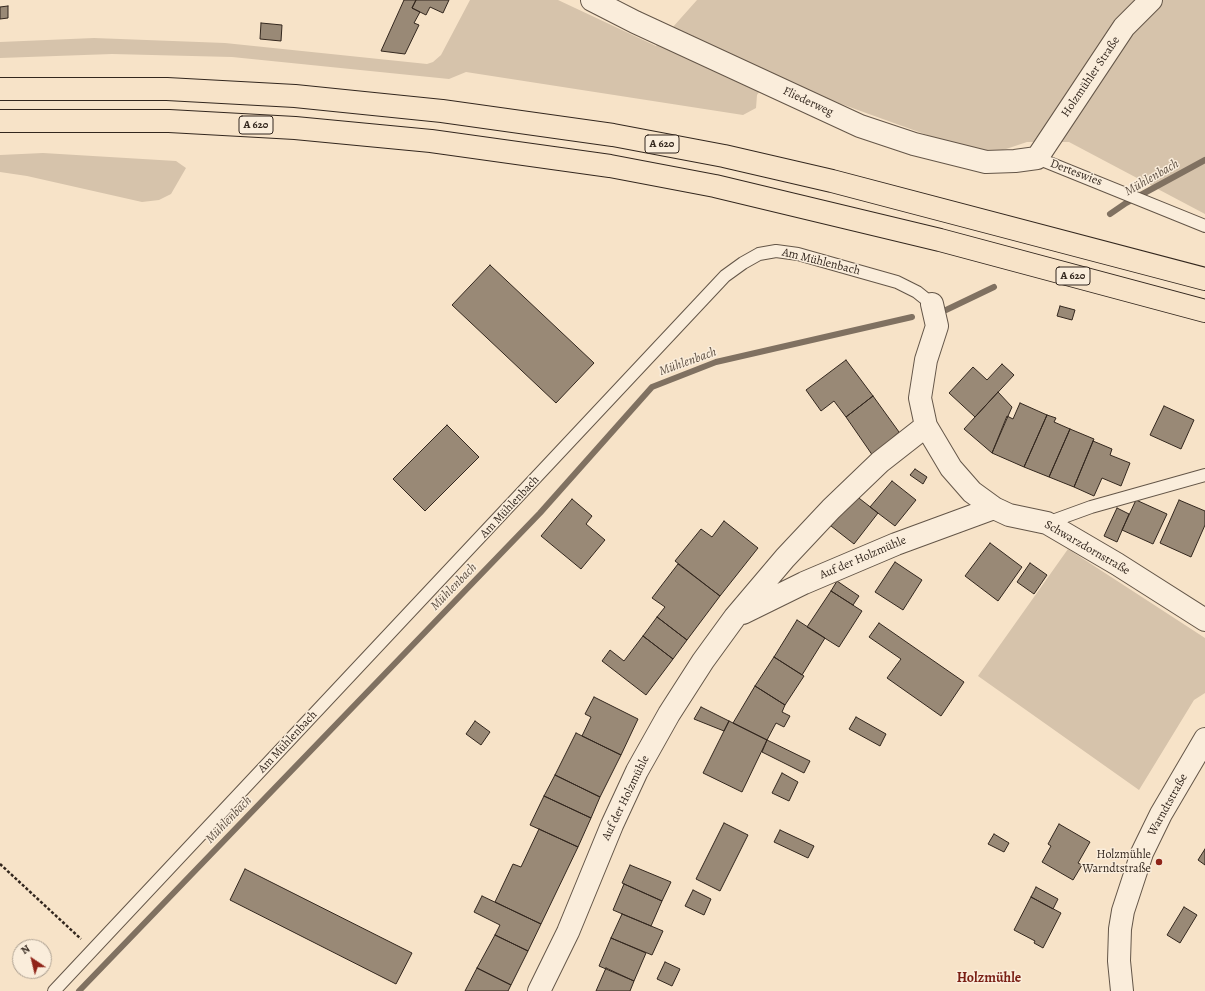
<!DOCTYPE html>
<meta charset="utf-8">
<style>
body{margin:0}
#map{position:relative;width:1205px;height:991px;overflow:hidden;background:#f7e3c8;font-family:Alegreya,serif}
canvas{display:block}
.north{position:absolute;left:12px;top:939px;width:40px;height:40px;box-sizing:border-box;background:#faeddb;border:1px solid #aa9e8f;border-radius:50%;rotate:325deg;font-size:11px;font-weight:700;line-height:16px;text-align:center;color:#33271e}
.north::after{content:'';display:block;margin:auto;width:14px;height:18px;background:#8f2418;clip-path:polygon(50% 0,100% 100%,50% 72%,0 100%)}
</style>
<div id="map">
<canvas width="1205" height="991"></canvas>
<div class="north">N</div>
</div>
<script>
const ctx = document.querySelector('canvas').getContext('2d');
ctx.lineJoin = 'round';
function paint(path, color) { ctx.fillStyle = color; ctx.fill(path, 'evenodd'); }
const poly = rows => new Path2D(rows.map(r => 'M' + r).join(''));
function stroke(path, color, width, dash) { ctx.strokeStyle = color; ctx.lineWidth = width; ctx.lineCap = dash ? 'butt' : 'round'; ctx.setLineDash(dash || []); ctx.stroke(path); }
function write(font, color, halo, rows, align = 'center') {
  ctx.font = font + ' Alegreya,serif'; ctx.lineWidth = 3; ctx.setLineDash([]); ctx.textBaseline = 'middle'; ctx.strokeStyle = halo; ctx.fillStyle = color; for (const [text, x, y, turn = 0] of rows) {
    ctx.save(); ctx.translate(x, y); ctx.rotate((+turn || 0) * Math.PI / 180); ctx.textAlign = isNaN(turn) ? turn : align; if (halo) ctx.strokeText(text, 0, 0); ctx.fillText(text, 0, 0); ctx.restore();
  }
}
const green = poly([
 [470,0,558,0,656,46,697,0,1205,0,1205,214,1069,142,1027,142,1000,151,966,149,769,78,757,95,756,108,743,115,466,72,449,79,232,57,112,54,0,58,0,42,94,38,225,43,427,64,433,62,441,55],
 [43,153,176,161,186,168,171,194,159,200,142,202,27,176,0,172,0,155],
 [1068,549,1205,638,1205,693,1194,700,1139,790,978,676]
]);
const stream = poly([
 [1110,214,1126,203,1205,160],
 [946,310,994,287],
 [79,991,540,513,652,387,716,362,912,317]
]);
const building = poly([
 [404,0,416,0,412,8,420,12,414,23,419,25,405,54,381,51,404,0],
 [416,0,449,0,443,13,430,7,426,15,412,8,416,0],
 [8,6,8,18,0,19,0,7,8,6],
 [261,23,282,25,281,41,260,39,261,23],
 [490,265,594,363,556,403,452,305,490,265],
 [1060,306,1075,310,1072,320,1057,316,1060,306],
 [846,360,873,396,846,417,834,401,821,411,806,390,846,360],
 [1002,364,1014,375,975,417,949,393,973,367,987,380,1002,364],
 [998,392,1012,407,992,453,964,429,998,392],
 [873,396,899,432,873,456,846,417,873,396],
 [1020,403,1047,415,1024,467,992,453,1007,416,1013,419,1020,403],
 [1164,406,1194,420,1181,449,1150,435,1164,406],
 [1047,415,1056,418,1054,422,1070,429,1049,477,1024,467,1047,415],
 [447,425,479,457,425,511,393,479,447,425],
 [1070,429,1094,439,1074,487,1049,477,1070,429],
 [1093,441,1112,449,1110,455,1130,463,1121,486,1102,478,1094,496,1074,487,1093,441],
 [915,469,927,477,923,484,910,475,915,469],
 [892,481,916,500,895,526,870,507,892,481],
 [855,495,878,513,854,544,831,526,855,495],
 [572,499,592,516,586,524,605,540,581,569,541,536,572,499],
 [1136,500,1167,514,1153,544,1122,530,1136,500],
 [1179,500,1205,511,1205,525,1191,557,1160,543,1179,500],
 [1117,508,1129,514,1117,542,1104,536,1117,508],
 [724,521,758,548,720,596,675,561,701,529,712,537,724,521],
 [990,543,1022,567,998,601,965,576,990,543],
 [895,562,922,580,903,610,875,592,895,562],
 [1030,563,1047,575,1034,594,1017,582,1030,563],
 [678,564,720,596,687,640,657,617,665,607,652,598,678,564],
 [837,581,859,596,853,605,831,591,837,581],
 [831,591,862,611,839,647,807,627,831,591],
 [657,617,687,640,673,659,643,636,657,617],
 [797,620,825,638,802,675,774,657,797,620],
 [879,623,964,682,941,716,887,678,901,659,869,637,879,623],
 [643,636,673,659,646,695,602,661,610,650,624,661,643,636],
 [774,657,804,676,785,705,755,686,774,657],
 [755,686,785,705,782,712,790,716,784,727,776,723,767,740,733,723,755,686],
 [594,697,638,719,621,755,582,736,591,717,585,714,594,697],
 [701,707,729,721,724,731,694,719,701,707],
 [856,717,886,734,880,746,849,729,856,717],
 [475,721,490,732,481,745,466,734,475,721],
 [729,721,767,740,742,792,703,773,729,721],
 [576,733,621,755,600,797,555,775,576,733],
 [767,740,810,761,804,773,762,752,767,740],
 [782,773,798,782,789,801,772,793,782,773],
 [555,775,600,797,591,818,544,796,555,775],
 [544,796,591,818,578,847,530,825,544,796],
 [724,823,748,835,720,891,696,879,724,823],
 [1059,824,1090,842,1078,863,1082,865,1073,880,1042,862,1051,846,1048,844,1059,824],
 [539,829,578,847,541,924,495,902,513,864,521,867,539,829],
 [780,830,814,846,808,858,774,842,780,830],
 [994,834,1009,843,1004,852,988,844,994,834],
 [1205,849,1205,865,1198,860,1205,849],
 [630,865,671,882,662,901,622,883,630,865],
 [245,869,412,953,396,984,230,900,245,869],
 [624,884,662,901,651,926,613,910,624,884],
 [1036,887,1058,899,1053,909,1031,897,1036,887],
 [693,890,711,899,704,915,685,906,693,890],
 [482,896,541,924,528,951,495,935,500,925,474,912,482,896],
 [1031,897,1061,913,1043,948,1034,943,1035,941,1014,930,1031,897],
 [1184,907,1197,915,1180,943,1167,935,1184,907],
 [622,914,663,931,652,955,611,938,622,914],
 [495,935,528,951,511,985,477,968,495,935],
 [611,938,646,953,634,981,599,966,611,938],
 [665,962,680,969,672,986,657,979,665,962],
 [477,968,511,985,508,991,465,991,477,968],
 [606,968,634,981,630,991,596,991,606,968]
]);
const path = poly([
 [0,864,81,939]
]);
const service = poly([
 [1037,158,1205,226],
 [1047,523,1091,507,1205,475],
 [54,991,725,276,743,263,759,254,776,251,798,254,897,282,917,292,932,304]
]);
const minor = poly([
 [592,0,635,22,860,126,914,144,986,162,1015,161,1037,158,1124,27,1151,0],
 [932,304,937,326,926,360,920,398,926,426,951,468,972,492,994,508,1009,515,1047,523,1117,564,1205,620],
 [743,613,804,583,896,544,994,508],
 [539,991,568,932,612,825,637,771,669,714,703,661,735,617,785,558,831,509,880,462,926,426],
 [1122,991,1119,961,1120,929,1123,911,1142,853,1161,814,1205,739]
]);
const motorway = poly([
 [0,89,167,89,295,96,442,111,613,135,724,156,832,181,1205,279],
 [0,121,169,121,295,128,431,141,610,166,715,186,940,240,1205,311]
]);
const markers = [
 [1159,862,4,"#8f2418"]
];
const shields = [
 [256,125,34],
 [662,144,34],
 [1073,276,34]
];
const shieldNames = [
 ["A 620",256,125],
 ["A 620",662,144],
 ["A 620",1073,276]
];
const streetNames = [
 ["Holzmühler Straße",1091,77,-56],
 ["Fliederweg",808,102,25],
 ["Derteswies",1076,173,21],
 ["Am Mühlenbach",821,262,14],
 ["Am Mühlenbach",510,507,-47],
 ["Schwarzdornstraße",1087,548,30],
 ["Auf der Holzmühle",863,558,-23],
 ["Am Mühlenbach",288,742,-47],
 ["Auf der Holzmühle",626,798,-64],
 ["Warndtstraße",1168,805,-61]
];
const poiNames = [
 ["Holzmühle",1151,855],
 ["Warndtstraße",1151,869]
];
const waterNames = [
 ["Mühlenbach",1152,178,-30],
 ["Mühlenbach",688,362,-20],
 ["Mühlenbach",454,587,-46],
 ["Mühlenbach",229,820,-46]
];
const quarterNames = [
 ["Holzmühle",989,979]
];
paint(green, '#d6c3ab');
stroke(stream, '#807161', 6);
paint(building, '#998976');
stroke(building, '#33271e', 1);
stroke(service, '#645648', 14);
stroke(minor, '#645648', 24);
stroke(motorway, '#33271e', 24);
stroke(path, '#33271e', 2.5, [3, 2]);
stroke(service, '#faeddb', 12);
stroke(minor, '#faeddb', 22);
stroke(motorway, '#f7e3c8', 22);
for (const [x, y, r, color] of markers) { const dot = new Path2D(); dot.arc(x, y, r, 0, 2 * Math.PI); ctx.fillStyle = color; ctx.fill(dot); stroke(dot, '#faeddb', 1.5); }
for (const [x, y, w] of shields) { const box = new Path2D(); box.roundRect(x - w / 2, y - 9, w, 18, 3); ctx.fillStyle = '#faeddb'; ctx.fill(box); stroke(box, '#33271e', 1); }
write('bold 11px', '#33271e', null, shieldNames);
write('12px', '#33271e', '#faeddb', streetNames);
write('12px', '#33271e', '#faeddb', poiNames, 'right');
write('italic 13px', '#605245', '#faeddb', waterNames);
write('bold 14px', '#7a1f14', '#faeddb', quarterNames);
</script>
